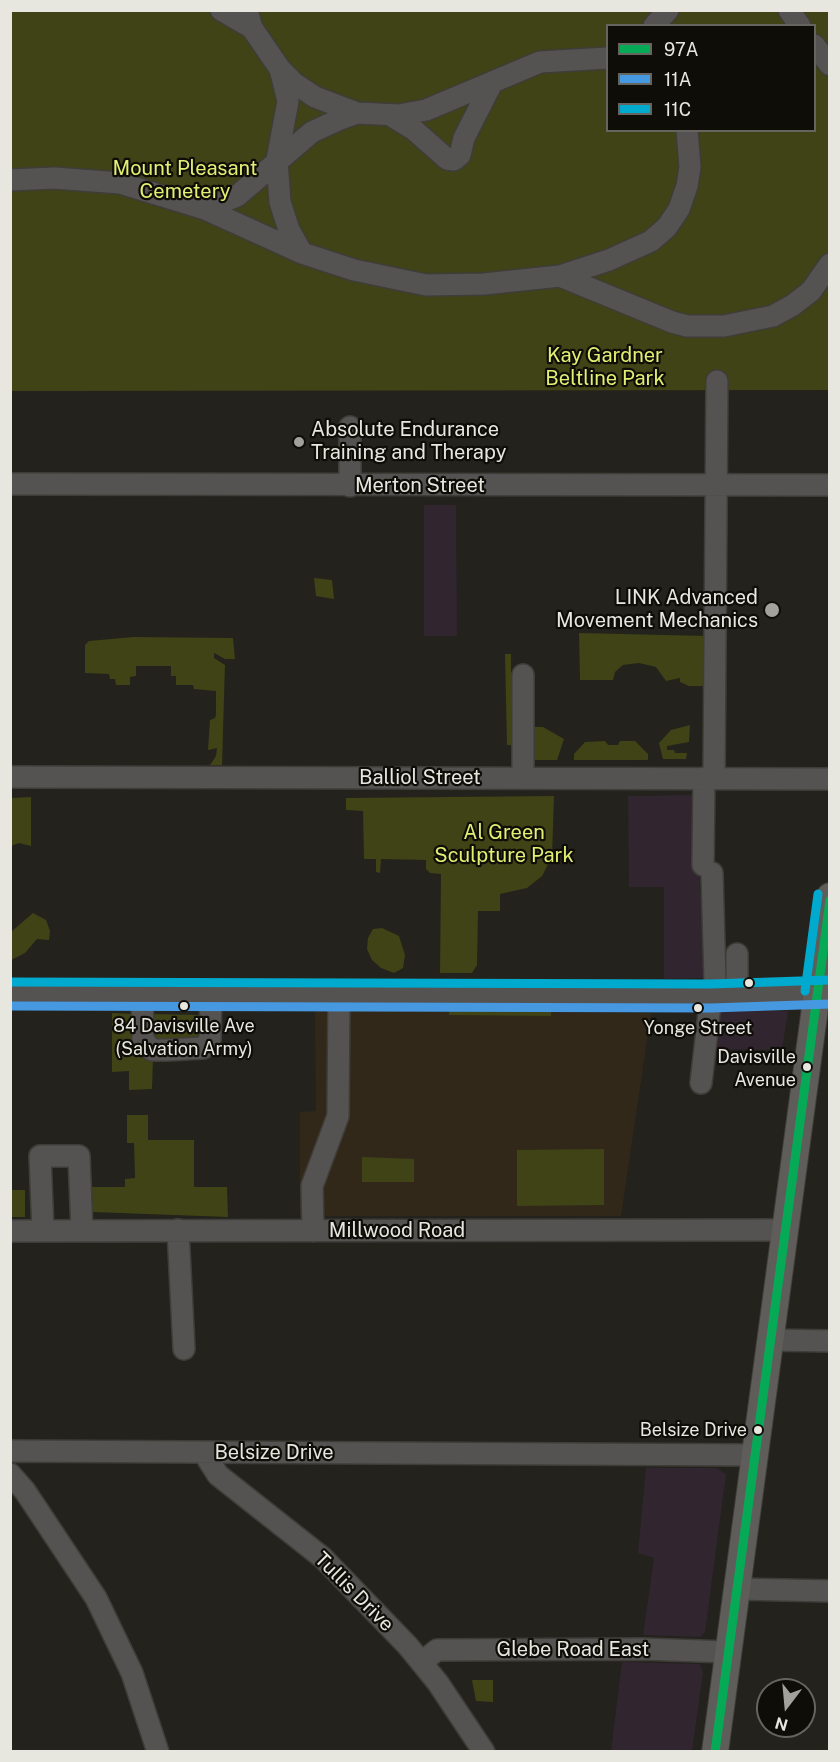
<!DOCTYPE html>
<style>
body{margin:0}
#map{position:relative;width:840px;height:1762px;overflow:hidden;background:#23221c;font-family:"Public Sans",sans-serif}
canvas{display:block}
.frame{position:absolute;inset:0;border:12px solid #e7e6df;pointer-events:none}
.legend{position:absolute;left:606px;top:24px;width:210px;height:108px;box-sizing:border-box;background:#0e0d08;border:2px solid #65645e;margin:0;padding:8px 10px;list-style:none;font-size:18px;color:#e7e6df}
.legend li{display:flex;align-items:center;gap:12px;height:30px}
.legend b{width:30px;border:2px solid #65645e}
.north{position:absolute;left:756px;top:1678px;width:60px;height:60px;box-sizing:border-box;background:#0e0d08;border:2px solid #65645e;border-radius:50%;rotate:196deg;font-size:16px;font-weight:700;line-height:24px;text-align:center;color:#e7e6df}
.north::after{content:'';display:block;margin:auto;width:21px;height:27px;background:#a2a19b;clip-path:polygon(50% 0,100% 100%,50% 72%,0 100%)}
</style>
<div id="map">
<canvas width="840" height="1762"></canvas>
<div class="frame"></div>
<ul class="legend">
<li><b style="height:8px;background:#06aa56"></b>97A</li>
<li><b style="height:8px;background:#4699e1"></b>11A</li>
<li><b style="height:8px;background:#00a9ce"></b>11C</li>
</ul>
<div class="north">N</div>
</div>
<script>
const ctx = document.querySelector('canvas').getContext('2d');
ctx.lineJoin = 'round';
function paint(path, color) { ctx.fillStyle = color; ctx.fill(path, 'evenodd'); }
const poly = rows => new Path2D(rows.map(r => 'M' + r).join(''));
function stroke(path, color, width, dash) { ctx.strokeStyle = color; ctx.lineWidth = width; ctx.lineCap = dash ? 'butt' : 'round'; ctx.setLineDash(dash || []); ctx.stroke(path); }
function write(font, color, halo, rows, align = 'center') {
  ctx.font = font + ' "Public Sans",sans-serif'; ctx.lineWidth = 4.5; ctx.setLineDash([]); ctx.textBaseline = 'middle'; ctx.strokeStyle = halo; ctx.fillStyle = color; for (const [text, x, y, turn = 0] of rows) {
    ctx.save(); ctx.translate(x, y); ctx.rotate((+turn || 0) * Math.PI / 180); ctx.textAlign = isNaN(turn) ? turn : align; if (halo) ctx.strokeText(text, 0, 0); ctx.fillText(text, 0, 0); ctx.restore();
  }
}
const commercial = poly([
 [424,505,456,505,457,636,424,636],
 [698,795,700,895,706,896,706,978,664,979,664,887,629,887,628,796],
 [712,1011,788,1011,782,1050,708,1049],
 [646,1468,716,1468,726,1474,705,1632,700,1637,643,1635,654,1558,638,1553],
 [622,1662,700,1664,703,1672,692,1751,611,1751]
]);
const education = poly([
 [315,1010,651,1013,621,1216,300,1216,300,1112,316,1111]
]);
const green = poly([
 [10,11,829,11,829,390,11,391],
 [608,26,814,26,814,130,608,130],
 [314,578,332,580,334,599,316,596],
 [579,633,708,636,708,686,689,686,680,682,680,678,666,681,656,667,639,663,623,665,615,672,613,680,580,680],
 [133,637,233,638,235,659,225,659,214,653,214,658,225,665,222,765,210,765,216,756,217,748,208,750,210,720,215,718,216,715,216,691,194,689,193,685,176,685,176,676,171,676,171,666,136,666,136,676,130,677,130,685,116,685,115,679,110,679,109,674,85,673,85,645,89,641],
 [505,654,511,654,511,675,516,675,518,745,507,745],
 [690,725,689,742,667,746,667,750,674,750,675,753,687,753,686,759,663,759,659,743,671,730],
 [530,727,543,727,564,739,557,760,530,760],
 [605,741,608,745,618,745,620,741,635,741,648,754,648,760,574,760,574,754,585,742],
 [554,796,552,857,542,876,527,888,500,894,500,911,478,911,477,965,472,973,440,973,441,874,430,873,426,869,426,860,381,859,380,873,376,872,376,859,364,859,363,811,346,810,346,798],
 [31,797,31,846,19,843,11,846,11,798],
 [33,913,46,920,50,931,49,940,37,939,25,953,11,960,11,932],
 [382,928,399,936,405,955,403,968,394,973,381,968,372,960,367,949,368,938,373,929],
 [449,1011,551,1011,551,1016,449,1015],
 [112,1013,134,1014,135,1047,143,1058,153,1059,152,1089,129,1090,129,1071,112,1072],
 [149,1014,204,1015,202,1031,198,1039,158,1041,151,1036],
 [127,1115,148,1115,148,1140,194,1140,194,1187,227,1187,228,1217,92,1212,92,1187,125,1187,125,1179,135,1178,134,1143,127,1143],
 [604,1149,604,1205,517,1206,517,1150],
 [362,1157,414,1159,414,1182,362,1182],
 [11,1190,25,1190,25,1217,11,1217],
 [472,1680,493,1680,493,1702,476,1701]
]);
const minor = poly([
 [221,10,252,28],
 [247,10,252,28,280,69,294,83,315,97,357,113],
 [789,10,800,26],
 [654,26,668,10],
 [814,45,830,65],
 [280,69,288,101,277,160,280,202,289,230,302,253],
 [390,115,413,129,447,159,454,160,460,155,464,138,492,83],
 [10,180,54,178,120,183,205,209,302,253,354,270,426,285,484,284,560,276,609,260,651,241,667,227,679,209,687,186,690,167,687,130],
 [205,209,237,196,312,132,338,120,357,113,399,115,426,110,540,62,608,58],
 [560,276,672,322,687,326,724,326,773,316,793,305,811,291,830,264],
 [350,427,350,486],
 [10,484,830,485],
 [10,777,830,779],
 [523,778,523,675],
 [714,778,717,381],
 [703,865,704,778],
 [142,993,143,1040,152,1050,167,1050,203,1048,210,1040,211,994],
 [10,994,711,996,830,992],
 [737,994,737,954],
 [701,1083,711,996,715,980,712,873],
 [178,1230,184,1349],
 [10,1231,783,1230],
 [43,1231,40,1156,79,1156,82,1231],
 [313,1231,312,1186,338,1116,339,994],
 [769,1340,830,1341],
 [10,1451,753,1455],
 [204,1453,218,1475,323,1558,408,1646,438,1683,484,1752],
 [10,1474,25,1491,96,1598,132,1673,158,1752],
 [737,1589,830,1591],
 [422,1662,437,1650,642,1649,728,1652]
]);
const major = poly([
 [715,1752,830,896]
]);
const bus1 = poly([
 [715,1752,830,900]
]);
const bus2 = poly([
 [10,1006,711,1008,830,1004]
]);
const bus3 = poly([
 [10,982,711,984,830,980],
 [805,991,818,894]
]);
const markers = [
 [299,442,6,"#a2a19b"],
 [772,610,8,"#a2a19b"],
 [749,983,5,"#e7e6df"],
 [184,1006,5,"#e7e6df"],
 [698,1008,5,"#e7e6df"],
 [807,1067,5,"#e7e6df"],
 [758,1430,5,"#e7e6df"]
];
const busNames = [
 ["84 Davisville Ave",184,1026],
 ["(Salvation Army)",184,1049],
 ["Yonge Street",698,1028],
 ["Davisville",796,1057,"right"],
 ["Avenue",796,1080,"right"],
 ["Belsize Drive",747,1430,"right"]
];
const parkNames = [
 ["Mount Pleasant",185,169],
 ["Cemetery",185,192],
 ["Kay Gardner",605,356],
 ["Beltline Park",605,379],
 ["Al Green",504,833],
 ["Sculpture Park",504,856]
];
const poiNames = [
 ["Absolute Endurance",311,430],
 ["Training and Therapy",311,453],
 ["LINK Advanced",758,598,"right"],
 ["Movement Mechanics",758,621,"right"]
];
const streetNames = [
 ["Merton Street",420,486],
 ["Balliol Street",420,778],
 ["Millwood Road",397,1231],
 ["Belsize Drive",274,1453],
 ["Tullis Drive",354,1592,45],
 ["Glebe Road East",573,1650]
];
paint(commercial, '#312530');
paint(education, '#312819');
paint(green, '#3f4316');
stroke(minor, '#3e3d38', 24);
stroke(major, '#3e3d38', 28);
stroke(minor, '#555352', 21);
stroke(major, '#5f5d5a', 26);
stroke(bus1, '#06aa56', 9);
stroke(bus2, '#4699e1', 9);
stroke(bus3, '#00a9ce', 9);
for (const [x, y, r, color] of markers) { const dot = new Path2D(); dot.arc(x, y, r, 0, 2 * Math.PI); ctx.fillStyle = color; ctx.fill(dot); stroke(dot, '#0e0d08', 2); }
write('18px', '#e7e6df', '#0e0d08', busNames);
write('20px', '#e1ef72', '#0e0d08', parkNames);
write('20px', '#e7e6df', '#0e0d08', poiNames, 'left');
write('20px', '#e7e6df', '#0e0d08', streetNames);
</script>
